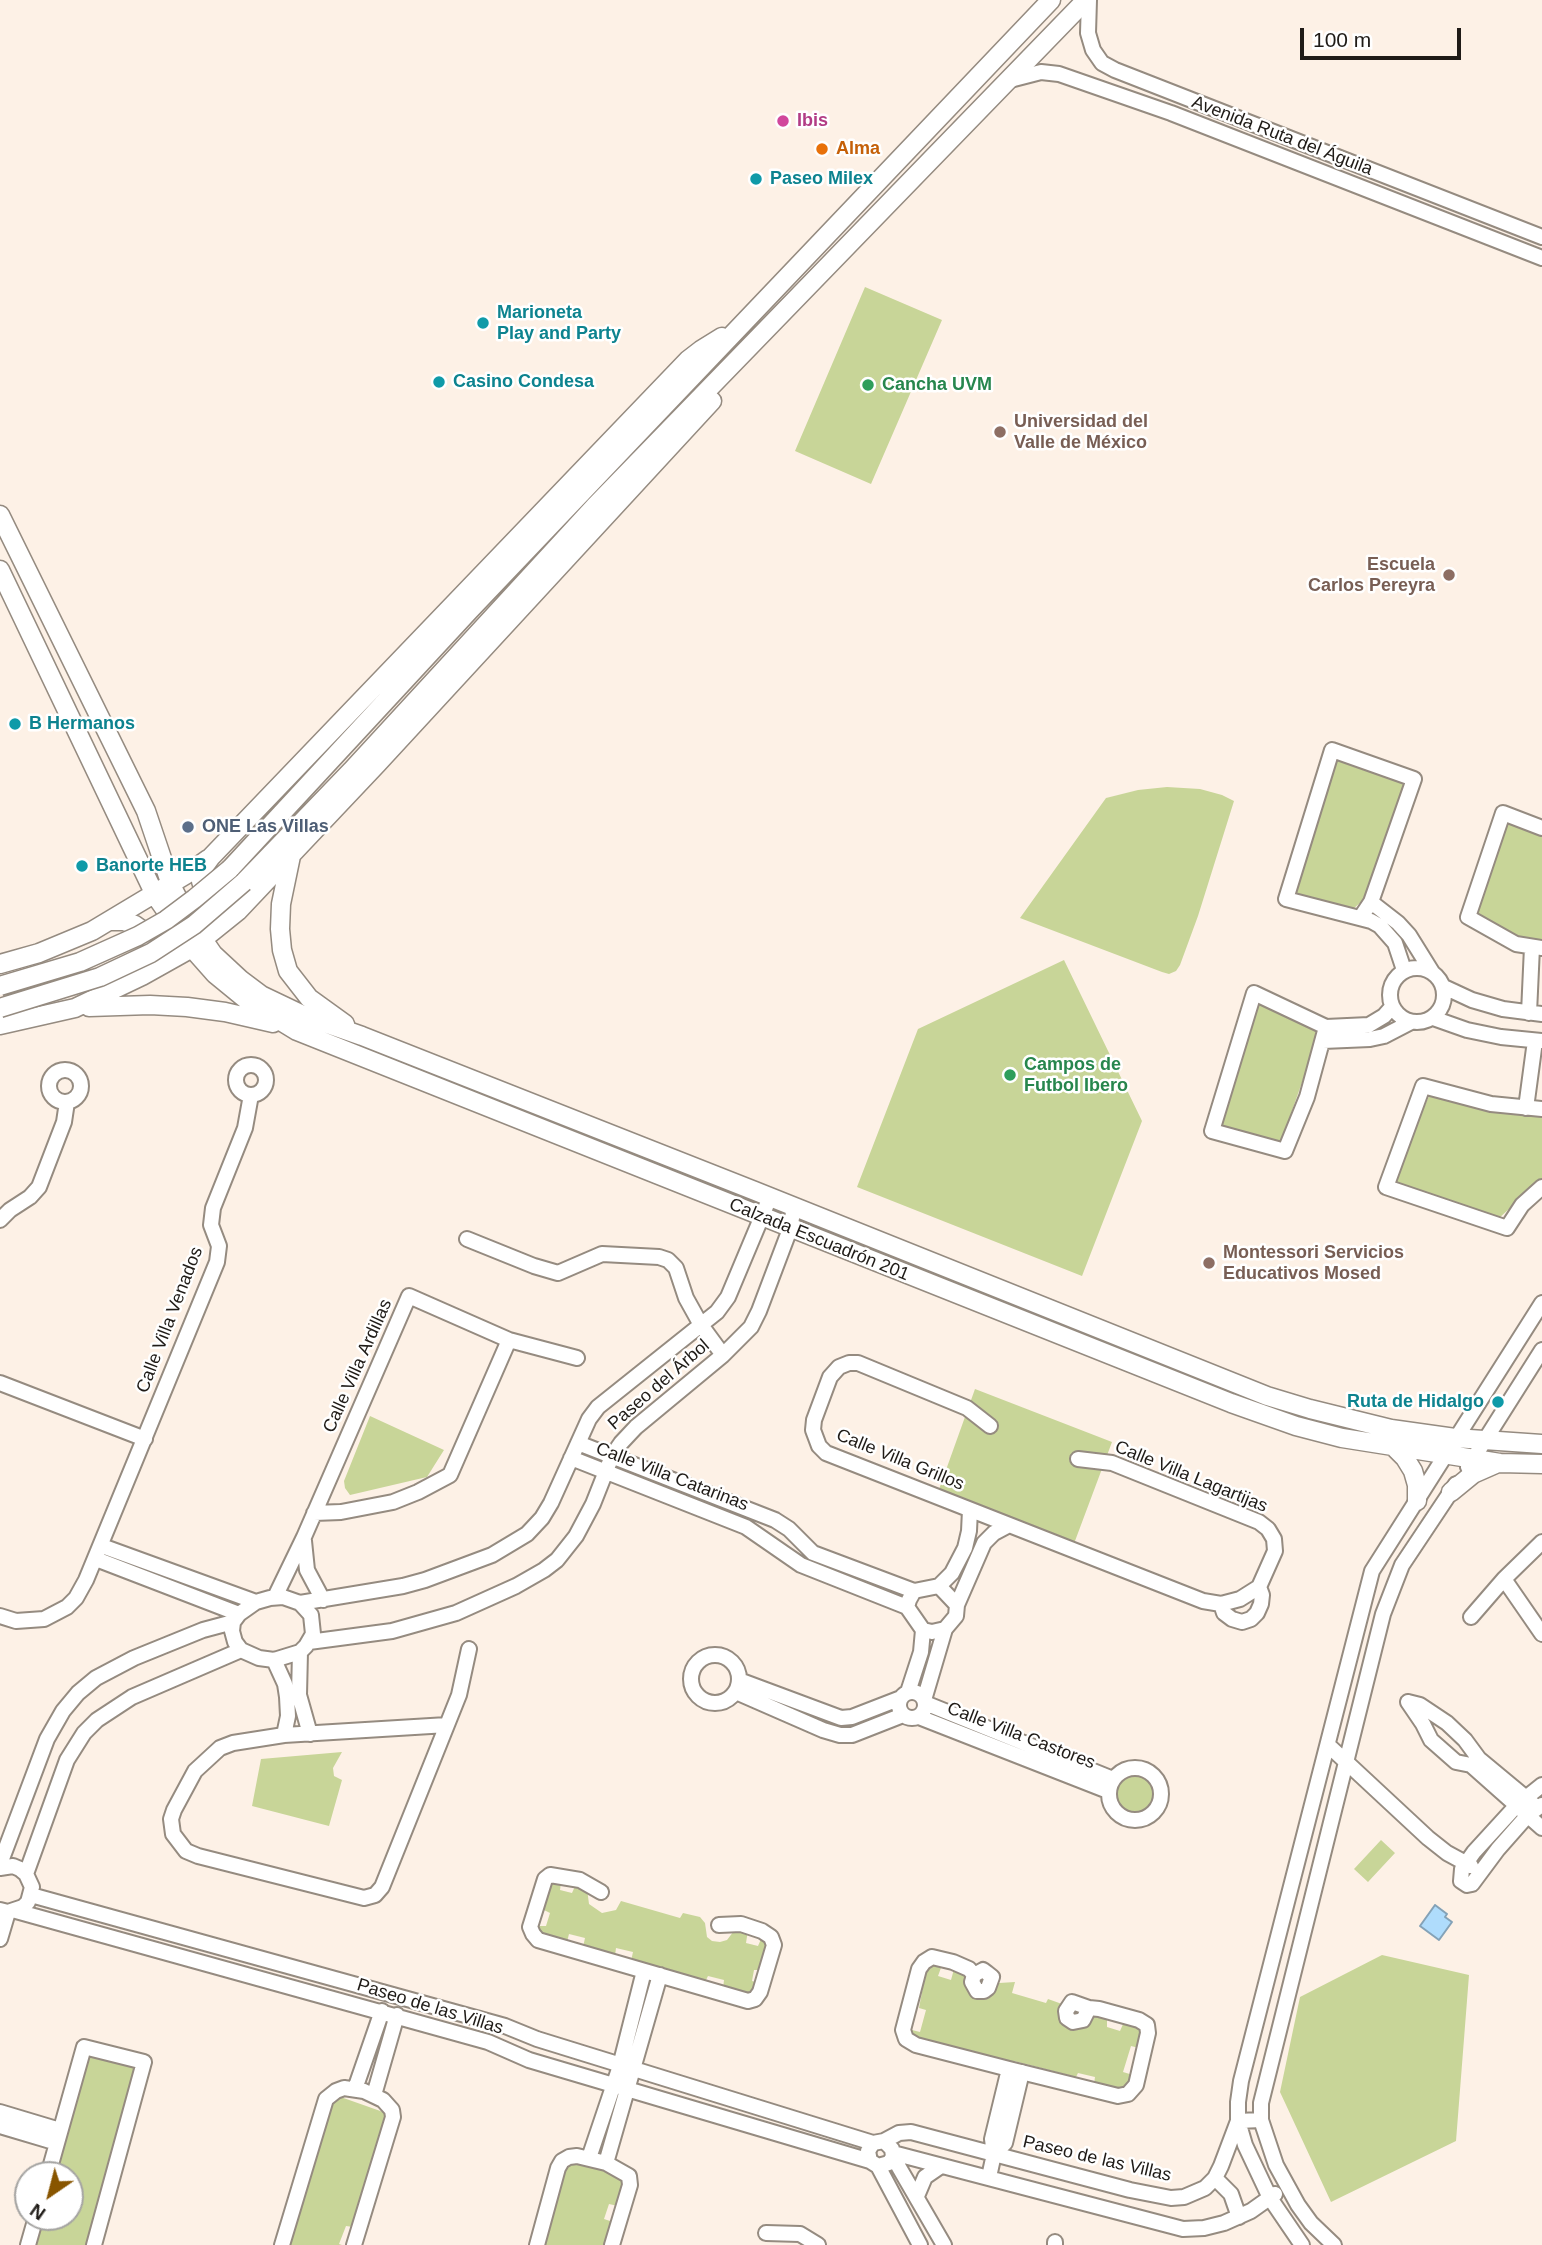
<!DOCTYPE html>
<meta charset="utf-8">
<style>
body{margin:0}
#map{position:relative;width:1542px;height:2245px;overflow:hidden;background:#fdf1e6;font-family:Arial,sans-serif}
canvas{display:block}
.north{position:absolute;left:14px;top:2161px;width:70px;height:70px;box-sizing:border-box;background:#fff;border:2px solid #a5a4a2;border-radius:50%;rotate:215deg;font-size:19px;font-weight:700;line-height:28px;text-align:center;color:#1f1b17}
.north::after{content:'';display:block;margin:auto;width:24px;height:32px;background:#850;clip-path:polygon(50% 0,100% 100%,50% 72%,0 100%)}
.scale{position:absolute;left:1300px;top:28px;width:161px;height:32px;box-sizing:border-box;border:4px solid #1f1b17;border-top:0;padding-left:9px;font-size:21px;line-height:24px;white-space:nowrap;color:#1f1b17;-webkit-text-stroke:5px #fff;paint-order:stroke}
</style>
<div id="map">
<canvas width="1542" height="2245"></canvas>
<div class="north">N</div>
<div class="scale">100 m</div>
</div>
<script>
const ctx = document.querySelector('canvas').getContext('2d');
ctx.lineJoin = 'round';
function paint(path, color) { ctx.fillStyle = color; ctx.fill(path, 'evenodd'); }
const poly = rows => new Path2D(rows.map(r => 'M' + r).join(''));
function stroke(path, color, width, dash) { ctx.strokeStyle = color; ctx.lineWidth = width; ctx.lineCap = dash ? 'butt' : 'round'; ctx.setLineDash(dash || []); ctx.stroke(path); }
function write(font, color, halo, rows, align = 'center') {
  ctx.font = font + ' Arial,sans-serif'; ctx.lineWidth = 5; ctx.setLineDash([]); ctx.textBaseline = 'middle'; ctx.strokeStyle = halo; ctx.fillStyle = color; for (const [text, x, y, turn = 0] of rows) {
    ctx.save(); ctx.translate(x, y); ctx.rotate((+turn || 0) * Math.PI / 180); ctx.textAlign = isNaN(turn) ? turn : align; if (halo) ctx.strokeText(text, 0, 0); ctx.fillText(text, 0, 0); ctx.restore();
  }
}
const green = poly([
 [865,287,942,320,871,484,795,451],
 [1336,756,1404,783,1368,896,1353,909,1292,895],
 [1167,787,1200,789,1222,795,1234,801,1198,916,1180,965,1176,971,1169,974,1162,972,1020,918,1106,798,1138,790],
 [1508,824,1542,836,1542,943,1519,939,1476,914],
 [1064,960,1142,1121,1082,1276,857,1187,918,1029],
 [1256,1002,1320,1031,1280,1145,1216,1125],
 [1430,1094,1542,1114,1542,1179,1498,1219,1391,1180],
 [975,1389,1112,1442,1072,1549,937,1495],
 [370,1416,444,1450,427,1477,350,1495,345,1488,344,1481],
 [342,1752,333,1768,334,1776,342,1780,329,1826,252,1806,261,1759],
 '1114 1794a20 20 0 1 1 40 0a20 20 0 1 1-40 0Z',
 [1381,1840,1395,1853,1368,1882,1354,1869],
 [553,1882,561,1883,560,1890,572,1893,576,1884,587,1889,589,1904,602,1913,616,1910,621,1901,680,1918,683,1913,700,1917,705,1923,707,1937,712,1941,720,1942,727,1940,737,1927,748,1930,746,1943,758,1946,761,1939,770,1943,762,1970,754,1970,752,1981,759,1983,754,1995,723,1989,724,1980,708,1976,705,1982,631,1961,633,1952,616,1948,615,1956,583,1947,585,1938,569,1934,567,1942,538,1934,536,1926,546,1926,550,1913,542,1909,551,1883],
 [1382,1955,1469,1975,1456,2141,1331,2202,1280,2092,1300,1997],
 [931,1964,942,1965,938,1976,951,1980,954,1969,967,1974,968,1985,1015,1982,1012,1993,1046,2003,1048,1999,1062,2004,1060,2013,1090,2018,1097,2011,1107,2018,1107,2027,1120,2031,1124,2022,1144,2028,1139,2048,1131,2046,1123,2072,1133,2075,1126,2092,1094,2084,1095,2077,1078,2073,1076,2077,1014,2061,989,2061,917,2042,910,2036,912,2030,920,2032,926,2010,919,2008,926,1971],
 [87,2051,140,2064,89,2245,34,2245,39,2217,70,2217,70,2175,51,2175],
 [335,2095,386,2113,353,2227,346,2226,339,2244,342,2245,289,2245],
 [565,2162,610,2170,624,2179,618,2206,609,2204,604,2219,613,2222,606,2245,542,2245]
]);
const water = poly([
 [1435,1905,1447,1914,1445,1917,1452,1922,1439,1940,1420,1926,1435,1905]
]);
const minor = poly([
 [1089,0,1088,33,1093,50,1102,63,1115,70,1542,237],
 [1010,80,1041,72,1059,74,1171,113,1542,258],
 [1542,828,1503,813,1468,917,1516,944,1542,948],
 [1371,902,1398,923,1409,935,1432,972],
 [1361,917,1371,902,1414,779,1332,750,1286,899,1371,921,1380,926,1395,943,1404,970],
 '1390 995a27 27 0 1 1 54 0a27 27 0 1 1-54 0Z',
 [1444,987,1472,1000,1503,1009,1542,1014],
 [1529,1013,1532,947],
 [1433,1018,1467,1030,1501,1037,1542,1041],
 [1326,1027,1307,1097,1285,1151,1212,1131,1254,993,1326,1027,1369,1025,1384,1016,1392,1007],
 [1323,1041,1370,1039,1384,1036,1411,1022],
 '236 1080a15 15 0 1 1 30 0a15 15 0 1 1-30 0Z',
 '49 1086a16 16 0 1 1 32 0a16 16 0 1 1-32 0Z',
 [1526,1108,1535,1041],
 [1542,1109,1491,1104,1423,1086,1386,1187,1507,1228,1522,1205,1542,1187],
 [0,1220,10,1210,30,1197,39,1187,64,1122,67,1102],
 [467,1239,534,1266,558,1273,602,1254,659,1257,668,1260,676,1268,686,1298,701,1325,723,1355],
 [0,1383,145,1439],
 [990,1426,967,1408,858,1363,849,1363,839,1367,830,1377,814,1420,813,1430,819,1446,826,1453,1203,1601,1221,1604,1240,1599,1259,1587,1275,1551,1274,1539,1268,1529,1259,1522,1112,1463,1078,1459],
 [578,1443,775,1520,789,1529,813,1553,914,1591],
 [571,1458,746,1527,801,1565,907,1607],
 [1468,1467,1542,1350],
 [314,1513,341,1512,393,1502,418,1492,450,1475,509,1340],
 [304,1541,307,1570,323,1600],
 [102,1546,256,1602],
 [96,1559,239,1614],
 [1504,1579,1542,1634],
 [939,1586,957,1605,956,1616,945,1629,932,1632,923,1630,907,1607,909,1600,914,1591,939,1586],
 [939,1586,952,1573,965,1548,969,1531,970,1510],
 [275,1597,304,1537,409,1296,509,1340,577,1358],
 [283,1597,300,1603,311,1615,313,1634,306,1646,300,1652,274,1660,259,1658,241,1650,235,1642,232,1631,233,1622,239,1614,256,1602,270,1598,283,1597],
 [300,1603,403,1586,425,1580,492,1555,527,1534,542,1518,551,1503,589,1419,598,1407,717,1312,728,1297,770,1197],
 [1221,1604,1224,1613,1232,1619,1242,1622,1251,1619,1257,1613,1261,1604,1262,1595,1259,1587],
 [957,1605,984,1543,994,1533,1009,1525],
 [0,1616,16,1621,44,1619,67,1607,76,1598,86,1580,217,1262,219,1246,211,1225,213,1208,245,1128,251,1095],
 [1471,1617,1504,1579,1542,1542],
 [309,1642,392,1631,456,1613,516,1586,544,1570,557,1560,576,1536,593,1504,612,1456,621,1443,636,1427,723,1355,751,1327,759,1311,790,1229,794,1207],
 [300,1652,299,1695,310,1734],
 '691 1679a24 24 0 1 1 48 0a24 24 0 1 1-48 0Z',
 [274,1660,285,1684,287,1697,288,1716,284,1735],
 [739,1680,841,1718,852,1717,901,1698],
 '899 1705a13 13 0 1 1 26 0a13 13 0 1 1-26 0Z',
 [736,1692,823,1730,840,1735,852,1735,903,1715],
 [908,1692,921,1652,923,1630],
 [924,1700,945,1629],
 [1408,1702,1423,1724,1431,1740,1456,1762,1471,1765,1542,1828],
 [1408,1702,1420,1705,1447,1723,1465,1740,1479,1759,1532,1803],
 [925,1703,1113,1779],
 [919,1717,1108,1791],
 [447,1725,284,1735,233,1743,220,1748,195,1771,174,1810,171,1819,173,1834,186,1851,198,1856,364,1898,375,1895,382,1887,447,1725,459,1695,469,1649],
 [1328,1745,1428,1838,1447,1853,1471,1866],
 '1109 1794a26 26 0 1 1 52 0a26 26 0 1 1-52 0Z',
 [1542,1785,1517,1805,1474,1852,1462,1869,1461,1881,1467,1885,1472,1884,1498,1849,1528,1815,1542,1805],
 [0,1864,47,1739,63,1711,78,1693,96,1678,134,1658,203,1630,233,1622],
 [0,1868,13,1866,20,1869,26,1874,32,1887,28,1902,23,1907,8,1912,0,1910],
 [26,1874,67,1760,84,1733,97,1720,132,1697,241,1650],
 [601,1892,580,1880,550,1875,545,1879,530,1927,533,1934,538,1940,748,2001,755,1999,760,1992,774,1945,771,1937,762,1931,741,1924,719,1925],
 [31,1895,505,2026,537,2039,873,2143,884,2141,892,2149,893,2157,889,2163,878,2166,870,2161,868,2151,873,2143],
 [16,1911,488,2042,529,2060,870,2161],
 [0,1939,8,1912],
 [974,1975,983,1970,987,1973,992,1977,988,1988,984,1991,977,1991,972,1982,974,1975,969,1969,953,1962,932,1957,924,1962,919,1969,903,2030,906,2039,916,2045,1009,2069,1118,2096,1128,2094,1136,2085,1148,2033,1147,2025,1139,2020,1099,2009,1089,2008,1083,2020,1073,2022,1067,2018,1066,2011,1072,2002,1089,2008],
 [355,2089,382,2011],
 [374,2095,397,2015],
 [0,2112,60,2130],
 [0,2126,57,2143],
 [884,2141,899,2133,911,2132,1130,2190,1171,2198,1184,2197,1205,2188,1215,2178,1221,2166,1238,2121,1261,2120],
 [893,2153,1183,2229,1204,2228,1224,2223,1251,2211,1275,2194],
 [994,2154,1005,2143,1022,2072],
 [893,2157,944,2245],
 [589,2158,620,2066,644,1971],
 [606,2163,660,1975],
 [878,2166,920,2245],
 [48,2175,84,2047,144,2062,94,2245],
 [989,2177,994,2154,992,2139,1009,2069],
 [1215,2178,1231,2194,1239,2217],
 [917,2196,925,2177,941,2166],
 [766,2233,800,2234,818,2245],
 [28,2245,36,2217],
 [282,2245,326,2099,336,2091,344,2088,364,2091,383,2100,392,2110,393,2117,354,2245],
 [537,2245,558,2168,562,2161,569,2157,577,2156,606,2163,629,2176,630,2185,612,2245],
 [1055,2245,1055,2242],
 [1302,2245,1270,2198,1245,2145,1238,2121,1238,2102,1241,2081,1372,1571,1542,1303],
 [1334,2245,1311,2223,1298,2205,1276,2165,1261,2120,1261,2103,1383,1614,1402,1565,1456,1484]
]);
const major = poly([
 [0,515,146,811,171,885,188,918,213,954,241,980,261,995,305,1016,362,1036,755,1191,1267,1396,1310,1409,1391,1429,1455,1438,1542,1444],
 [0,570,155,895,192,948,215,974,248,1001,297,1031,1231,1403,1296,1426,1342,1438,1500,1463,1542,1464],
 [291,856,281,904,280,929,282,950,288,971,309,998,345,1024],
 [230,869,469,611,1051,0],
 [244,882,351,771,594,507,1086,0],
 [230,911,213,904,205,894,201,881,203,868,211,857,688,360,701,350,722,337],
 [111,921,124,921,135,925,145,932,150,943,152,955,149,964],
 [0,964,39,953,92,931,187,874,208,859],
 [89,1007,150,1005,187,1007,225,1012,273,1023],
 [0,1025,75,1008,142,976,192,948,238,911,377,764,712,401],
 [1394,1447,1405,1458,1413,1471,1417,1485,1417,1501],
 [1451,1492,1473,1474,1498,1463]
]);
const majorBridge = poly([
 [0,986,80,962,138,936,166,920,194,899,230,869],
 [0,1008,100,977,151,953,194,925,244,882]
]);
const markers = [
 [783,121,7,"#d1479c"],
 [822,149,7,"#e8710a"],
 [756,179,7,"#0f9aa8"],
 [483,323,7,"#0f9aa8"],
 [439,382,7,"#0f9aa8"],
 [868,385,7,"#2e9e5b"],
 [1000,432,7,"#8d6e63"],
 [1449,575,7,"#8d6e63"],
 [15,724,7,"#0f9aa8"],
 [188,827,7,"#5c6f8a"],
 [82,866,7,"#0f9aa8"],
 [1010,1075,7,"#2e9e5b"],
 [1209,1263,7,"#8d6e63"],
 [1498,1402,7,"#0f9aa8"]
];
const hotelNames = [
 ["Ibis",797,121]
];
const streetNames = [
 ["Avenida Ruta del Águila",1282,136,21],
 ["Calzada Escuadrón 201",819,1240,22],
 ["Calle Villa Venados",170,1320,-69],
 ["Calle Villa Ardillas",358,1366,-66],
 ["Paseo del Árbol",659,1385,-41],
 ["Calle Villa Grillos",900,1460,22],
 ["Calle Villa Catarinas",672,1477,21],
 ["Calle Villa Lagartijas",1191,1477,22],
 ["Calle Villa Castores",1021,1736,21],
 ["Paseo de las Villas",430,2007,17],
 ["Paseo de las Villas",1097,2159,13]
];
const foodNames = [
 ["Alma",836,149]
];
const cultureNames = [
 ["Paseo Milex",770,179],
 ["Marioneta",497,313],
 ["Play and Party",497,334],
 ["Casino Condesa",453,382],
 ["B Hermanos",29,724],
 ["Banorte HEB",96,866],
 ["Ruta de Hidalgo",1484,1402,"right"]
];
const leisureNames = [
 ["Cancha UVM",882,385],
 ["Campos de",1024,1065],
 ["Futbol Ibero",1024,1086]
];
const educationNames = [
 ["Universidad del",1014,422],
 ["Valle de México",1014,443],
 ["Escuela",1435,565,"right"],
 ["Carlos Pereyra",1435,586,"right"],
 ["Montessori Servicios",1223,1253],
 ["Educativos Mosed",1223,1274]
];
const serviceNames = [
 ["ONE Las Villas",202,827]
];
paint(green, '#c8d598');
paint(water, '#afdcfc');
stroke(water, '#84a2b7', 2);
stroke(minor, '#958b80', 18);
stroke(major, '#958b80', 21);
stroke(minor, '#fff', 14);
stroke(major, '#fff', 18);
stroke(majorBridge, '#958b80', 21, []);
stroke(majorBridge, '#fff', 18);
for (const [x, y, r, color] of markers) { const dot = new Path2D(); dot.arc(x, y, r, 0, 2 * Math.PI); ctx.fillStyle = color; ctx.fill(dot); stroke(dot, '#fff', 2.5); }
write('bold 18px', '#b23c85', '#fff', hotelNames, 'left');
write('18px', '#1f1b17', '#fff', streetNames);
write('bold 18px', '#c56008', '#fff', foodNames, 'left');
write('bold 18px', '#0d838f', '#fff', cultureNames, 'left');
write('bold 18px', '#27864d', '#fff', leisureNames, 'left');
write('bold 18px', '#785e54', '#fff', educationNames, 'left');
write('bold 18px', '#4e5e75', '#fff', serviceNames, 'left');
</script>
